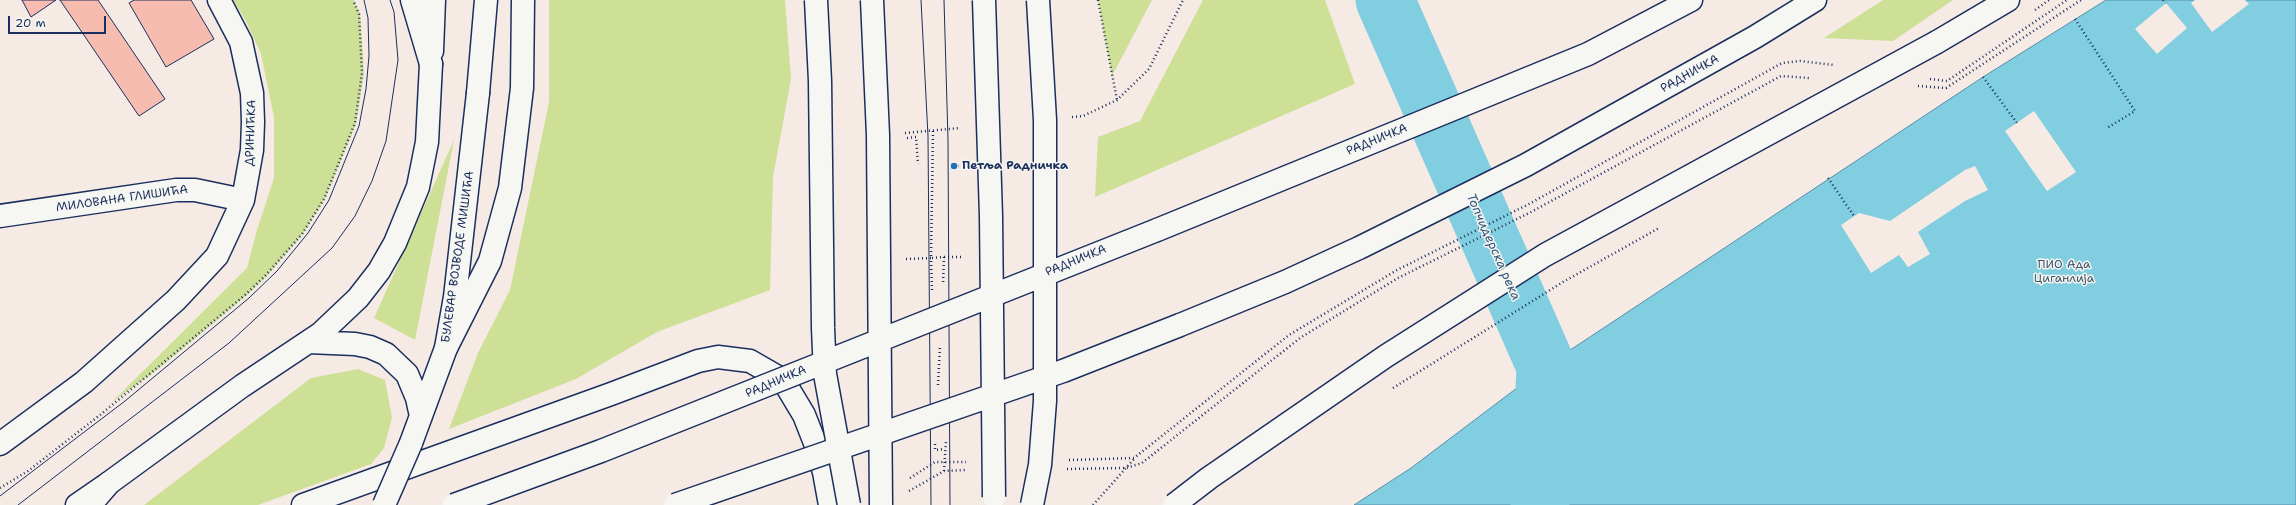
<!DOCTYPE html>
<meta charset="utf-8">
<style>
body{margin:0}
#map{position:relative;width:2296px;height:505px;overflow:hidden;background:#f6eae5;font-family:"Shantell Sans",sans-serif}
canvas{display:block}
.scale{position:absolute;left:8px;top:16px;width:98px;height:18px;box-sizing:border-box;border:2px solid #1b2f5e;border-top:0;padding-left:5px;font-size:12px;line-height:14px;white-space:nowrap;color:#1b2f5e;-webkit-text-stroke:3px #f6f6f2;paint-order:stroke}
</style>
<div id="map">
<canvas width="2296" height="505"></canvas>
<div class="scale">20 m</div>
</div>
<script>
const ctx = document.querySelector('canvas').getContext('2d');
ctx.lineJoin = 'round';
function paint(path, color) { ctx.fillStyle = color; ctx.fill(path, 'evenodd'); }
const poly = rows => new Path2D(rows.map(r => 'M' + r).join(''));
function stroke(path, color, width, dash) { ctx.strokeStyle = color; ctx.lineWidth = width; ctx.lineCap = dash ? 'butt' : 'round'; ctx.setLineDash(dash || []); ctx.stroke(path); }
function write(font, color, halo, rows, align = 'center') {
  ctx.font = font + ' "Shantell Sans",sans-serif'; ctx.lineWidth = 3; ctx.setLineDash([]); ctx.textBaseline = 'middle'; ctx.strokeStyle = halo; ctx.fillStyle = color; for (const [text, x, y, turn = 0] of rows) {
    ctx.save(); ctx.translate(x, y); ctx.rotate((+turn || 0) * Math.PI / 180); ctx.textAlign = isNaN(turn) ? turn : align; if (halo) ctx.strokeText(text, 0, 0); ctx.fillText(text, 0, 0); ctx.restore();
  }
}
const green = poly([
 [233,0,354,0,360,14,364,73,356,124,325,199,303,234,266,277,246,296,157,370,111,403,247,268,257,230,274,178,274,117,261,54,246,21],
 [549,0,785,0,791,79,773,177,770,290,657,332,576,379,449,429,478,353,510,290,549,102],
 [1098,0,1152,0,1112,76],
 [1203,0,1325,0,1355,84,1095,197,1098,137,1140,121],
 [1883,0,1953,0,1893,41,1824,38],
 [454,140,415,340,374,318],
 [358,369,385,380,392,417,384,448,371,464,258,505,144,505,311,378]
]);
const water = poly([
 [2106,0,2296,0,2296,505,1354,505,1411,468,1546,366,1983,77,2106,0]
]);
const pier = poly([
 [2195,0,2245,0,2249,4,2212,32,2191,3],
 [2166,3,2187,28,2157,54,2135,29],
 [2034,111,2076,172,2047,191,2005,131],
 [1975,166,1988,190,1965,201,1918,232,1930,254,1908,267,1899,255,1871,273,1841,225,1859,213,1890,221,1965,170]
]);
const river = poly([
 [1385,0,1546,366,1540,505]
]);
const building = poly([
 [22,0,56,0,31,17,22,0],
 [60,0,98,0,165,99,139,116,60,0],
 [134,0,191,0,214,39,166,67,129,3,134,0]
]);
const path = poly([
 [1098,0,1117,100],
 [2163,0,2166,3],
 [2035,10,2049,0],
 [2075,19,2135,111,2107,128],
 [1983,77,2017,123],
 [1930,79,1947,81,2067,0],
 [1918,86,1946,88,2081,0],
 [1072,117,1083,116,1117,100,1149,69,1183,0],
 [933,131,931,258,944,257,943,285],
 [905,133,960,128],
 [907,138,916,137,918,164],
 [954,166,961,166],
 [1828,178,1854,216],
 [944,257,964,257],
 [906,259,931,258,932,290],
 [938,385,940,346],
 [935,444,935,450,945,449],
 [1069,460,1134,458,1289,335,1397,270,1529,204,1782,63,1800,61,1834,65],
 [1067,469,1126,468,1142,463,1300,338,1398,278,1531,212,1781,76,1809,78],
 [944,471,946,441],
 [910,478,935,462,966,462],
 [0,488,28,471,100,415,245,295,265,276,302,234,324,199,355,123,362,73,359,14,353,0],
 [909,491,944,471,966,470],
 [1093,505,1134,459]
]);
const minor = poly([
 [0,216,176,190,195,190,243,200],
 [308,342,355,344,370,347,386,354,407,374,417,398,421,416],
 [411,443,446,348,455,297,478,93],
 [0,444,84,382,176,300,217,256,243,200,252,150,253,122,252,93,241,42,219,0],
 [97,497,109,483,242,386,320,334,358,298,379,271,395,243,418,187,427,142,431,64],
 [303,505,611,394,698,361,718,357,750,361,783,380,804,415,815,443,824,472,830,505]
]);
const major = poly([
 [412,0,431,64],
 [1937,42,2008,0],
 [432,51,434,0],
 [478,93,486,0],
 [1157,230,1588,54,1691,0],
 [1180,325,1285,282,1359,248,1526,165,1755,37,1815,0],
 [446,348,490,261,510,188,522,88,523,0],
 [77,505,109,483]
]);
const tram = poly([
 [921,0,928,136,931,505],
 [944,0,948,140,950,505],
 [0,496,125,401,249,298,277,271,308,233,329,200,359,126,366,89,369,56,368,18,364,0],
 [18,505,229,343,332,248,355,216,372,181,386,141,398,60,394,12,390,0]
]);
const pathBridge = poly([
 [1393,388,1563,282,1659,228]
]);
const minorBridge = poly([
 [384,505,411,443]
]);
const majorBridge = poly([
 [816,0,820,81,823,328,825,374,849,505],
 [872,0,878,135,881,505],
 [984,0,991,216,994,497],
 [454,505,601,451,1157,230],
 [675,505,1063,371,1180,325],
 [1032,505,1040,465,1045,401,1045,120,1038,0],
 [1174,505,1209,478,1386,356,1545,255,1937,42]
]);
const markers = [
 [954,166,4,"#1f6fb2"]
];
const streetNames = [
 ["РАДНИЧКА",1690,74,-29],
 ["ДРИНИЋКА",251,133,-88],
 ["РАДНИЧКА",1377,140,-22],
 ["МИЛОВАНА ГЛИШИЋА",122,199,-8],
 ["БУЛЕВАР ВОЈВОДЕ МИШИЋА",458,257,-82],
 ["РАДНИЧКА",1076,261,-22],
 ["РАДНИЧКА",776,382,-23]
];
const poiNames = [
 ["Петља Радничка",962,166]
];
const parkNames = [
 ["ПИО Ада",2064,265],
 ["Циганлија",2064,279]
];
const waterNames = [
 ["Топчидерска река",1493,247,66]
];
paint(green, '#cde095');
paint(water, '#81cee0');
stroke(water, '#588eac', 1);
paint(pier, '#f6eae5');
stroke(river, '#81cee0', 59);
paint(building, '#f6bcb0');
stroke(building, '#1b2f5e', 1);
stroke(minor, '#1b2f5e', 25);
stroke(major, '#1b2f5e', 25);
stroke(path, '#1b2f5e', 2.5, [1, 3]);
stroke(minor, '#f6f6f2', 22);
stroke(major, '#f6f6f2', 22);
stroke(tram, '#1b2f5e', 1);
stroke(minorBridge, '#1b2f5e', 25, []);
stroke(majorBridge, '#1b2f5e', 25, []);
stroke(pathBridge, '#1b2f5e', 2.5, [1, 3]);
stroke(minorBridge, '#f6f6f2', 22);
stroke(majorBridge, '#f6f6f2', 22);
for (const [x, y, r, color] of markers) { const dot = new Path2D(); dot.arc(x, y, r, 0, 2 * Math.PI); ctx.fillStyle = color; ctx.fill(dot); stroke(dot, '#f6f6f2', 1.5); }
write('12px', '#1b2f5e', '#f6f6f2', streetNames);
write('bold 12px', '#1b2f5e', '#f6f6f2', poiNames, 'left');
write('12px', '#3f5269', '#f6f6f2', parkNames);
write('italic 13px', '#34577e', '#f6f6f2', waterNames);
</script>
